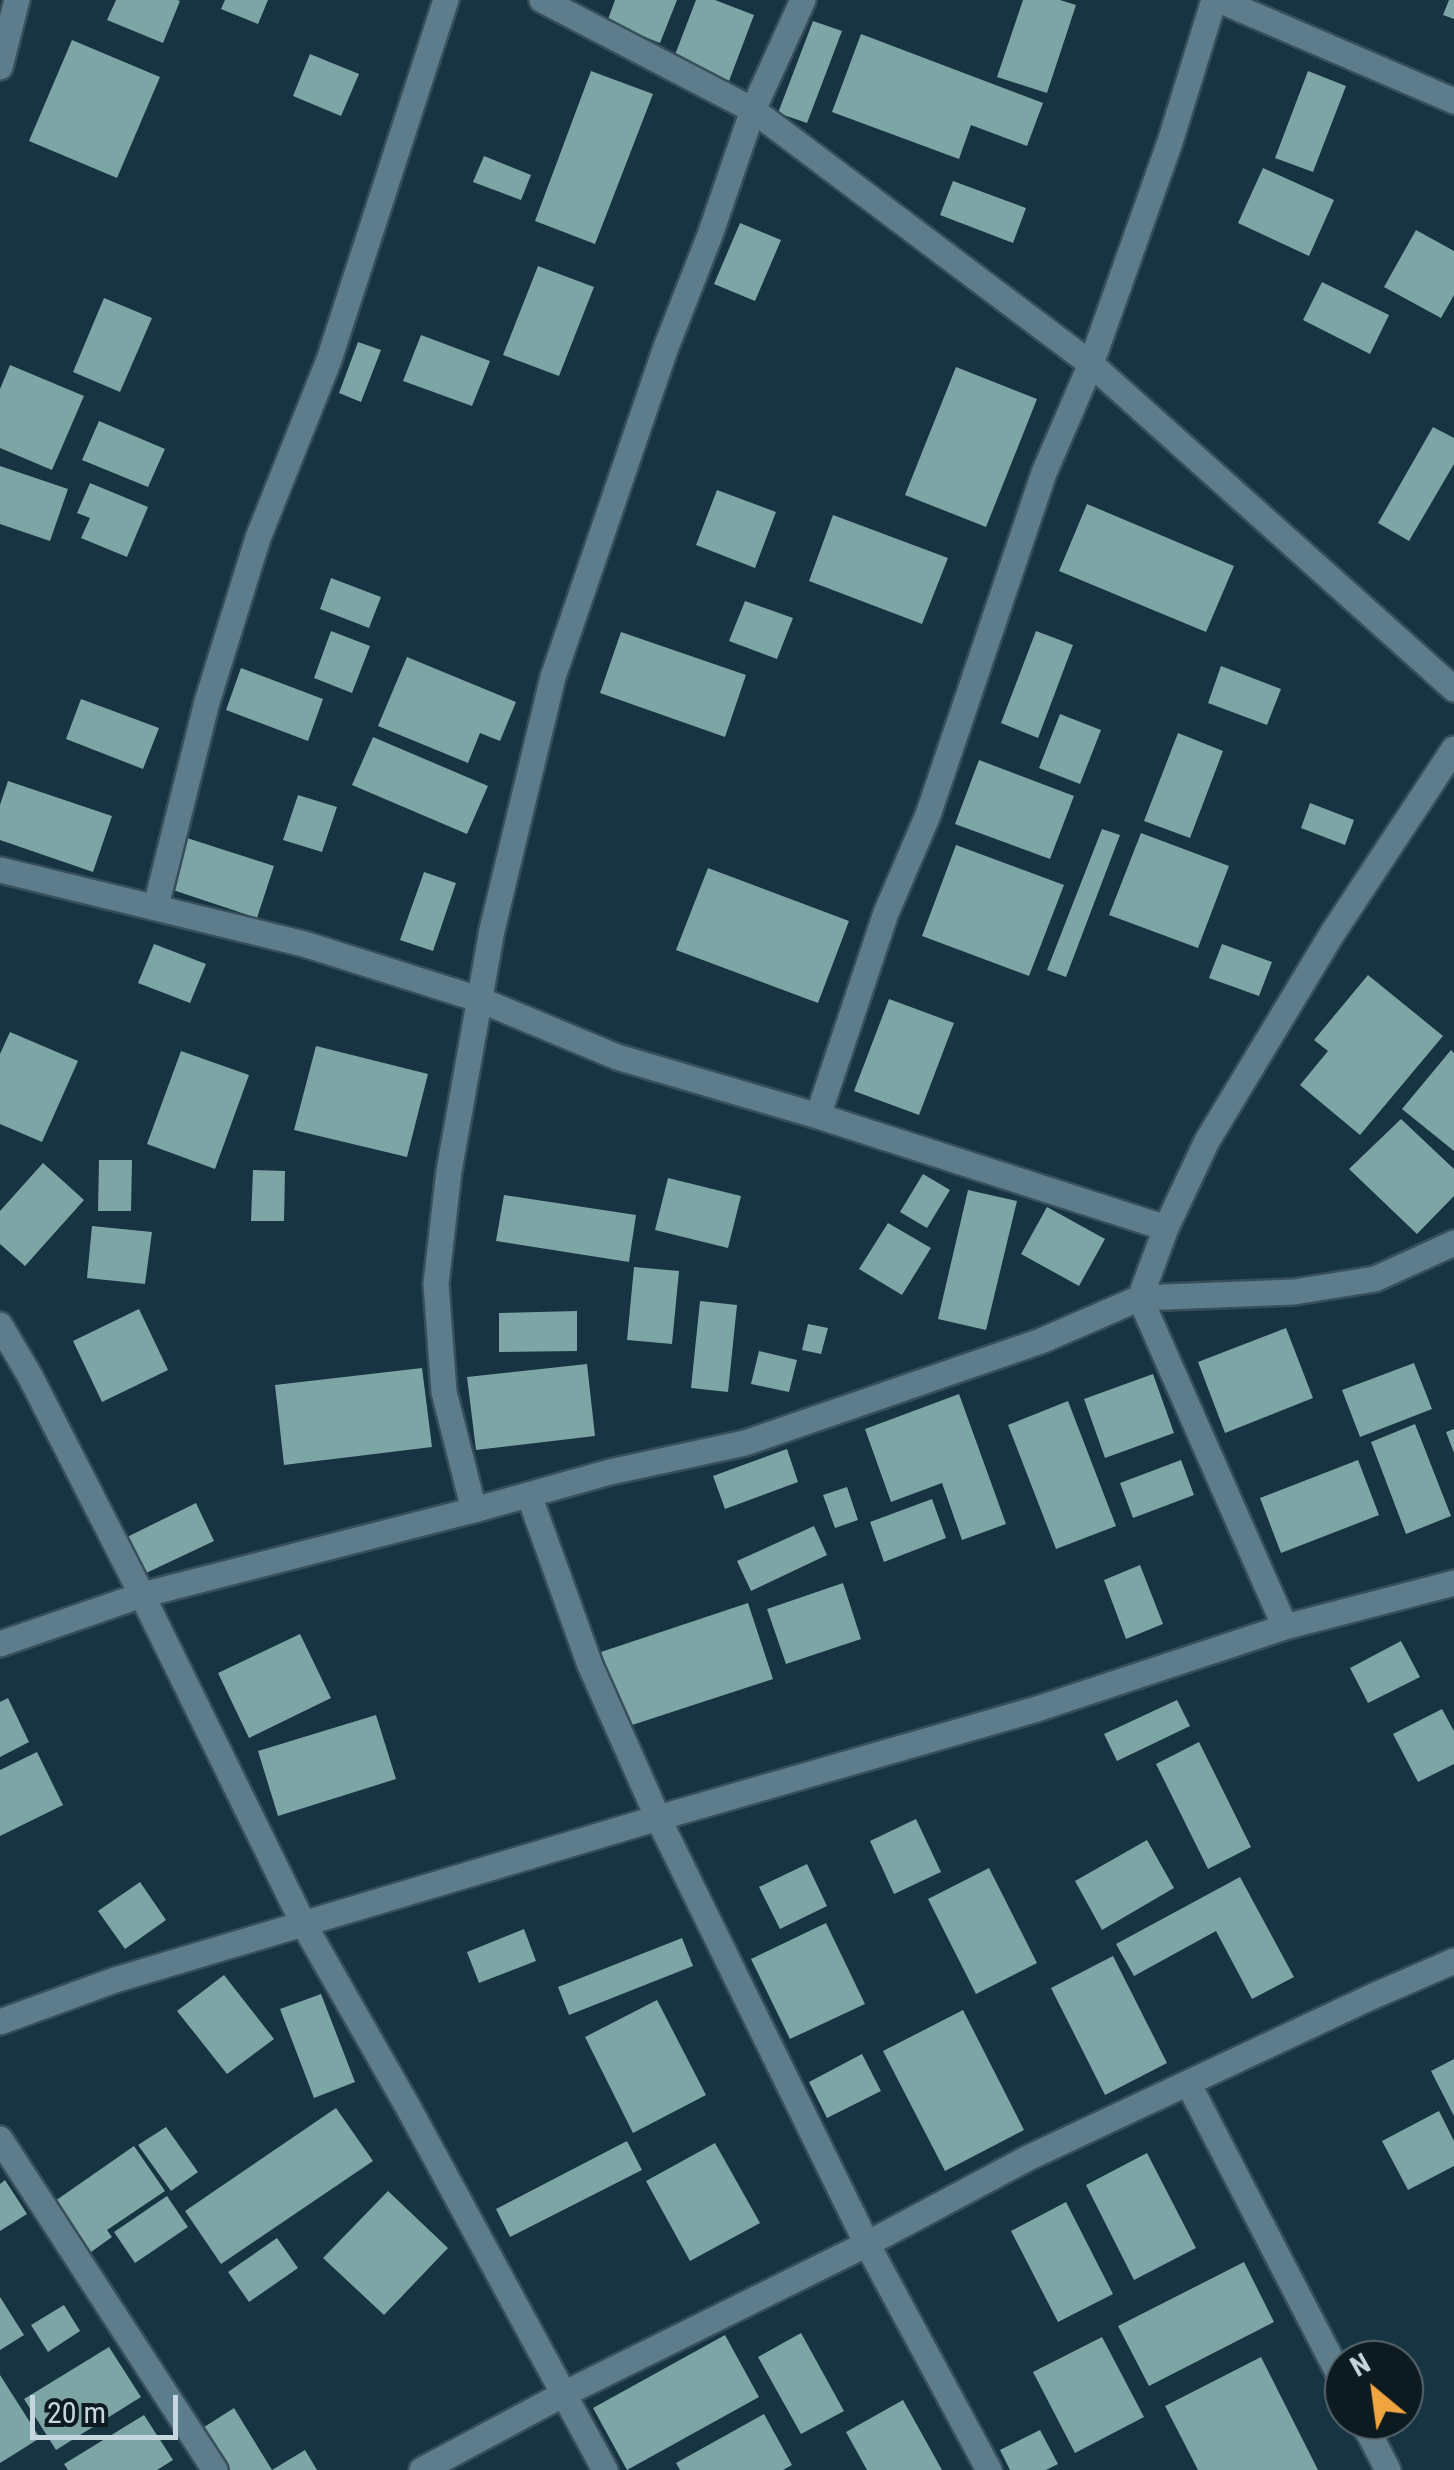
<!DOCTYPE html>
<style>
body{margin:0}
#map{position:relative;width:1454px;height:2470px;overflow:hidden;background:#163441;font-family:"Roboto Condensed",sans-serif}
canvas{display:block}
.north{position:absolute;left:1324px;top:2340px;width:100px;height:100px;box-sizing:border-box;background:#0d1a20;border:2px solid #57656c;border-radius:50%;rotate:331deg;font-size:28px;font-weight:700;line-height:40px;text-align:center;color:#c5d6de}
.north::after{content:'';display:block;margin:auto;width:35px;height:45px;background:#f1a540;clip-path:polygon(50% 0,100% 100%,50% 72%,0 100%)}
.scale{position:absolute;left:30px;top:2395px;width:148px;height:45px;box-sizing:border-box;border:5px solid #c5d6de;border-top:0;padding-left:12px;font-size:30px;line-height:35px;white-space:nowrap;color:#c5d6de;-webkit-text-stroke:8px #0d1a20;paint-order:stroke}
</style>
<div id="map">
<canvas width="1454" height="2470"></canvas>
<div class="north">N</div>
<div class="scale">20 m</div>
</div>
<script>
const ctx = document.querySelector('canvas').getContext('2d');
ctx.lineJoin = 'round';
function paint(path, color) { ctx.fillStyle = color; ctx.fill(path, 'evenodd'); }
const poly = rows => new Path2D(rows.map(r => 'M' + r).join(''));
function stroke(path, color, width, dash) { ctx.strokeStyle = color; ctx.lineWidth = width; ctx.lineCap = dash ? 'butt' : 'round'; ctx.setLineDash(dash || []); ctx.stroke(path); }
const building = poly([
 [116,0,177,0,180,1,163,43,107,20],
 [225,0,268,0,258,24,221,9],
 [615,0,677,0,660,43,607,22],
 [696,0,715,0,754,15,729,81,673,60],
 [1023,0,1060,0,1076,5,1047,93,997,77],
 [1449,0,1454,0,1454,19,1443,15],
 [813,21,842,31,807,123,778,113],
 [861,34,1043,103,1027,146,971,125,959,159,832,112],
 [72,40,160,77,117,178,29,141],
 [310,54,359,74,341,116,293,96],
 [591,71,653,94,595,244,535,221],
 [1308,71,1346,86,1313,172,1275,158],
 [484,156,531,175,521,200,473,182],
 [1263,168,1334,200,1309,256,1238,223],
 [953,181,1026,208,1013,243,940,215],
 [740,223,781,240,755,301,714,284],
 [1416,230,1454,251,1454,295,1441,318,1384,287],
 [538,266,594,287,559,376,503,355],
 [1322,282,1389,315,1370,354,1303,320],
 [104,298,152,318,120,392,73,372],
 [421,335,490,361,472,406,403,381],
 [358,342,381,350,361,402,339,393],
 [10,365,84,396,52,470,0,448,0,389],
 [956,367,1037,399,986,527,905,495],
 [99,421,165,449,148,487,82,460],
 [1433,427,1454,438,1454,464,1409,541,1378,523],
 [0,466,68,489,50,541,0,524],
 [90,483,148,507,127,557,81,538,90,518,77,513],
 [717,490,776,512,755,568,696,545],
 [1087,504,1234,566,1206,632,1059,571],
 [833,515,948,558,922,624,809,581],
 [331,578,381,597,369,628,320,609],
 [745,601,793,618,777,659,729,641],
 [331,631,370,646,352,693,314,678],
 [1036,631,1073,645,1038,738,1001,723],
 [621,632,746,675,725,737,600,693],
 [407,657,516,702,500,741,480,733,468,763,378,726],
 [1221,666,1281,689,1267,725,1208,703],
 [241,668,323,699,308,741,226,710],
 [81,699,159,728,143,769,66,739],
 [1060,714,1101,730,1080,784,1039,768],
 [1178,733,1223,751,1190,838,1144,821],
 [373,737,488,786,467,834,352,785],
 [979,760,1074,796,1050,859,955,824],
 [8,781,112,816,93,872,0,840,0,805],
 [298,795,337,807,322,852,283,840],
 [1310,803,1354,820,1345,845,1301,828],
 [1102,829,1120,835,1066,977,1047,970],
 [1141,833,1229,866,1198,948,1109,915],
 [187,838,274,866,257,918,170,889],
 [956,845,1064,885,1029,976,922,936],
 [708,868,849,921,818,1003,676,950],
 [424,872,456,883,433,951,400,940],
 [154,944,206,964,190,1003,138,983],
 [1222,944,1272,962,1259,996,1209,978],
 [1368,975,1443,1036,1360,1135,1300,1085,1328,1051,1314,1040],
 [889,999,954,1023,919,1115,854,1091],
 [10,1032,78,1061,42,1142,0,1124,0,1054],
 [316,1046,428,1074,407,1157,294,1130],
 [1451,1050,1454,1053,1454,1151,1402,1109],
 [181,1051,249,1075,215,1169,147,1144],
 [1401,1119,1454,1169,1454,1196,1417,1234,1349,1169],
 [99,1160,132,1160,131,1211,98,1211],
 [43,1163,84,1200,25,1266,0,1244,0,1211],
 [253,1170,285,1171,284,1221,251,1221],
 [923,1174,950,1190,927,1228,900,1212],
 [668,1178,741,1196,728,1248,655,1230],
 [968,1190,1017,1201,986,1330,938,1319],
 [504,1195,636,1215,629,1262,496,1241],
 [1047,1207,1105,1239,1079,1286,1021,1254],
 [888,1223,931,1248,902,1295,859,1269],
 [92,1226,152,1232,145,1284,87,1278],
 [634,1267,679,1271,672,1344,627,1340],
 [700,1301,737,1305,728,1392,691,1388],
 [139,1309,168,1370,102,1402,73,1341],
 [577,1311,577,1351,499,1352,499,1313],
 [808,1324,828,1328,821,1354,802,1350],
 [1286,1328,1313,1398,1225,1433,1198,1362],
 [759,1351,797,1360,789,1392,751,1384],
 [1414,1363,1432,1409,1360,1437,1342,1390],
 [587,1364,595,1436,476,1450,467,1377],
 [422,1368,432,1447,284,1465,275,1385],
 [1153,1374,1174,1433,1105,1458,1084,1399],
 [959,1394,1006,1524,962,1540,942,1483,891,1502,865,1429],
 [1068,1401,1116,1526,1056,1549,1008,1425],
 [1415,1424,1451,1516,1406,1534,1371,1442],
 [1454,1429,1454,1453,1446,1432],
 [787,1449,798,1482,725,1509,713,1476],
 [1181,1460,1194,1495,1133,1518,1120,1483],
 [1358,1460,1379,1515,1281,1553,1260,1498],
 [847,1487,858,1520,835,1528,823,1495],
 [932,1499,946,1538,884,1562,870,1522],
 [196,1503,214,1541,142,1575,125,1538],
 [814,1526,827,1555,751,1591,737,1561],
 [1140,1565,1163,1624,1126,1639,1104,1580],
 [843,1583,861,1639,786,1664,767,1609],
 [748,1603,773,1679,626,1727,601,1652],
 [300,1634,331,1698,249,1738,218,1673],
 [1401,1641,1420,1677,1368,1703,1350,1668],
 [8,1698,29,1742,0,1757,0,1702],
 [1177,1700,1190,1726,1117,1761,1104,1734],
 [1442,1709,1454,1731,1454,1764,1418,1782,1393,1734],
 [376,1715,396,1779,278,1816,258,1751],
 [1199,1742,1251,1847,1208,1869,1156,1764],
 [37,1752,63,1805,0,1836,0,1770],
 [916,1819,941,1872,894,1894,870,1841],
 [1147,1840,1174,1888,1102,1930,1075,1881],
 [807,1864,827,1906,780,1929,759,1887],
 [989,1868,1037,1963,976,1994,928,1899],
 [1240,1877,1294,1977,1252,1999,1216,1931,1134,1976,1116,1944],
 [140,1882,166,1920,125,1949,98,1911],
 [826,1923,865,2004,790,2039,751,1959],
 [524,1929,536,1961,479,1983,467,1952],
 [682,1938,693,1966,569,2015,558,1987],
 [1113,1956,1167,2063,1105,2095,1051,1988],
 [224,1975,274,2039,227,2074,177,2011],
 [321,1994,355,2082,314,2098,280,2009],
 [657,2000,706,2095,633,2133,585,2037],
 [963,2010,1024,2130,945,2171,883,2051],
 [862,2054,881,2091,827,2118,809,2082],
 [1454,2059,1454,2116,1431,2071],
 [336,2108,373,2161,221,2264,185,2211],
 [1439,2111,1454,2141,1454,2166,1408,2190,1382,2141],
 [166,2127,198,2172,171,2191,138,2145],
 [627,2141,642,2170,510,2237,496,2209],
 [715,2143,760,2223,690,2261,646,2181],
 [134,2146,165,2191,107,2230,112,2237,91,2252,55,2201],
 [1147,2153,1196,2248,1134,2280,1086,2185],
 [5,2180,27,2214,0,2231,0,2184],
 [388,2191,448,2248,384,2315,323,2258],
 [167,2196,188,2227,135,2263,114,2232],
 [1066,2202,1113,2294,1058,2322,1011,2231],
 [277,2238,298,2268,249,2302,228,2272],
 [1244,2262,1274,2322,1149,2386,1118,2326],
 [0,2297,24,2335,0,2350],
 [64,2305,80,2331,48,2352,31,2325],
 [801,2333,844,2411,801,2434,758,2357],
 [725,2335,759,2397,627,2470,593,2408],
 [1102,2337,1144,2417,1075,2453,1033,2372],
 [109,2347,141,2397,56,2450,24,2399],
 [1261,2357,1318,2470,1198,2470,1165,2406],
 [0,2375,40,2438,0,2463],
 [903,2400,942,2470,867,2470,846,2432],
 [234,2408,272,2470,227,2470,201,2429],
 [764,2414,792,2465,783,2470,680,2470,676,2463],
 [144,2415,173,2460,157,2470,68,2470,64,2464],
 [1040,2430,1058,2464,1046,2470,1010,2470,1000,2450],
 [305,2450,317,2470,272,2470]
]);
const minor = poly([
 [542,0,753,110,1091,364,1454,689],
 [1219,0,1454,101],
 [0,67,17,0],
 [0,870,304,944,478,999,617,1057,818,1116,1166,1228],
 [156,906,207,702,258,538,329,360,446,0],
 [818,1116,886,913,928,815,1044,473,1091,364,1170,142,1214,0],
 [0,1325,30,1376,142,1595,303,1923,408,2107,605,2470],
 [529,1495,590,1665,658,1818,867,2244,989,2470],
 [474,1510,444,1392,436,1284,449,1171,492,930,553,677,665,350,710,235,753,110,803,0],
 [1285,1627,1140,1298,1166,1228,1207,1141,1332,934,1454,749],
 [0,1644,142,1595,474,1510,610,1472,745,1443,1041,1341,1140,1298,1294,1292,1375,1279,1454,1243],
 [0,2022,115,1980,658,1818,1037,1709,1285,1627,1454,1583],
 [1188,2083,1344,2384],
 [0,2139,215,2470],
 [1362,2420,1388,2470],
 [422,2470,564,2394,867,2244,1028,2158,1369,1998,1454,1961]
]);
paint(building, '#7ea5a5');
stroke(minor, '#374f5a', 30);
stroke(minor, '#5e7d8c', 25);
</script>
